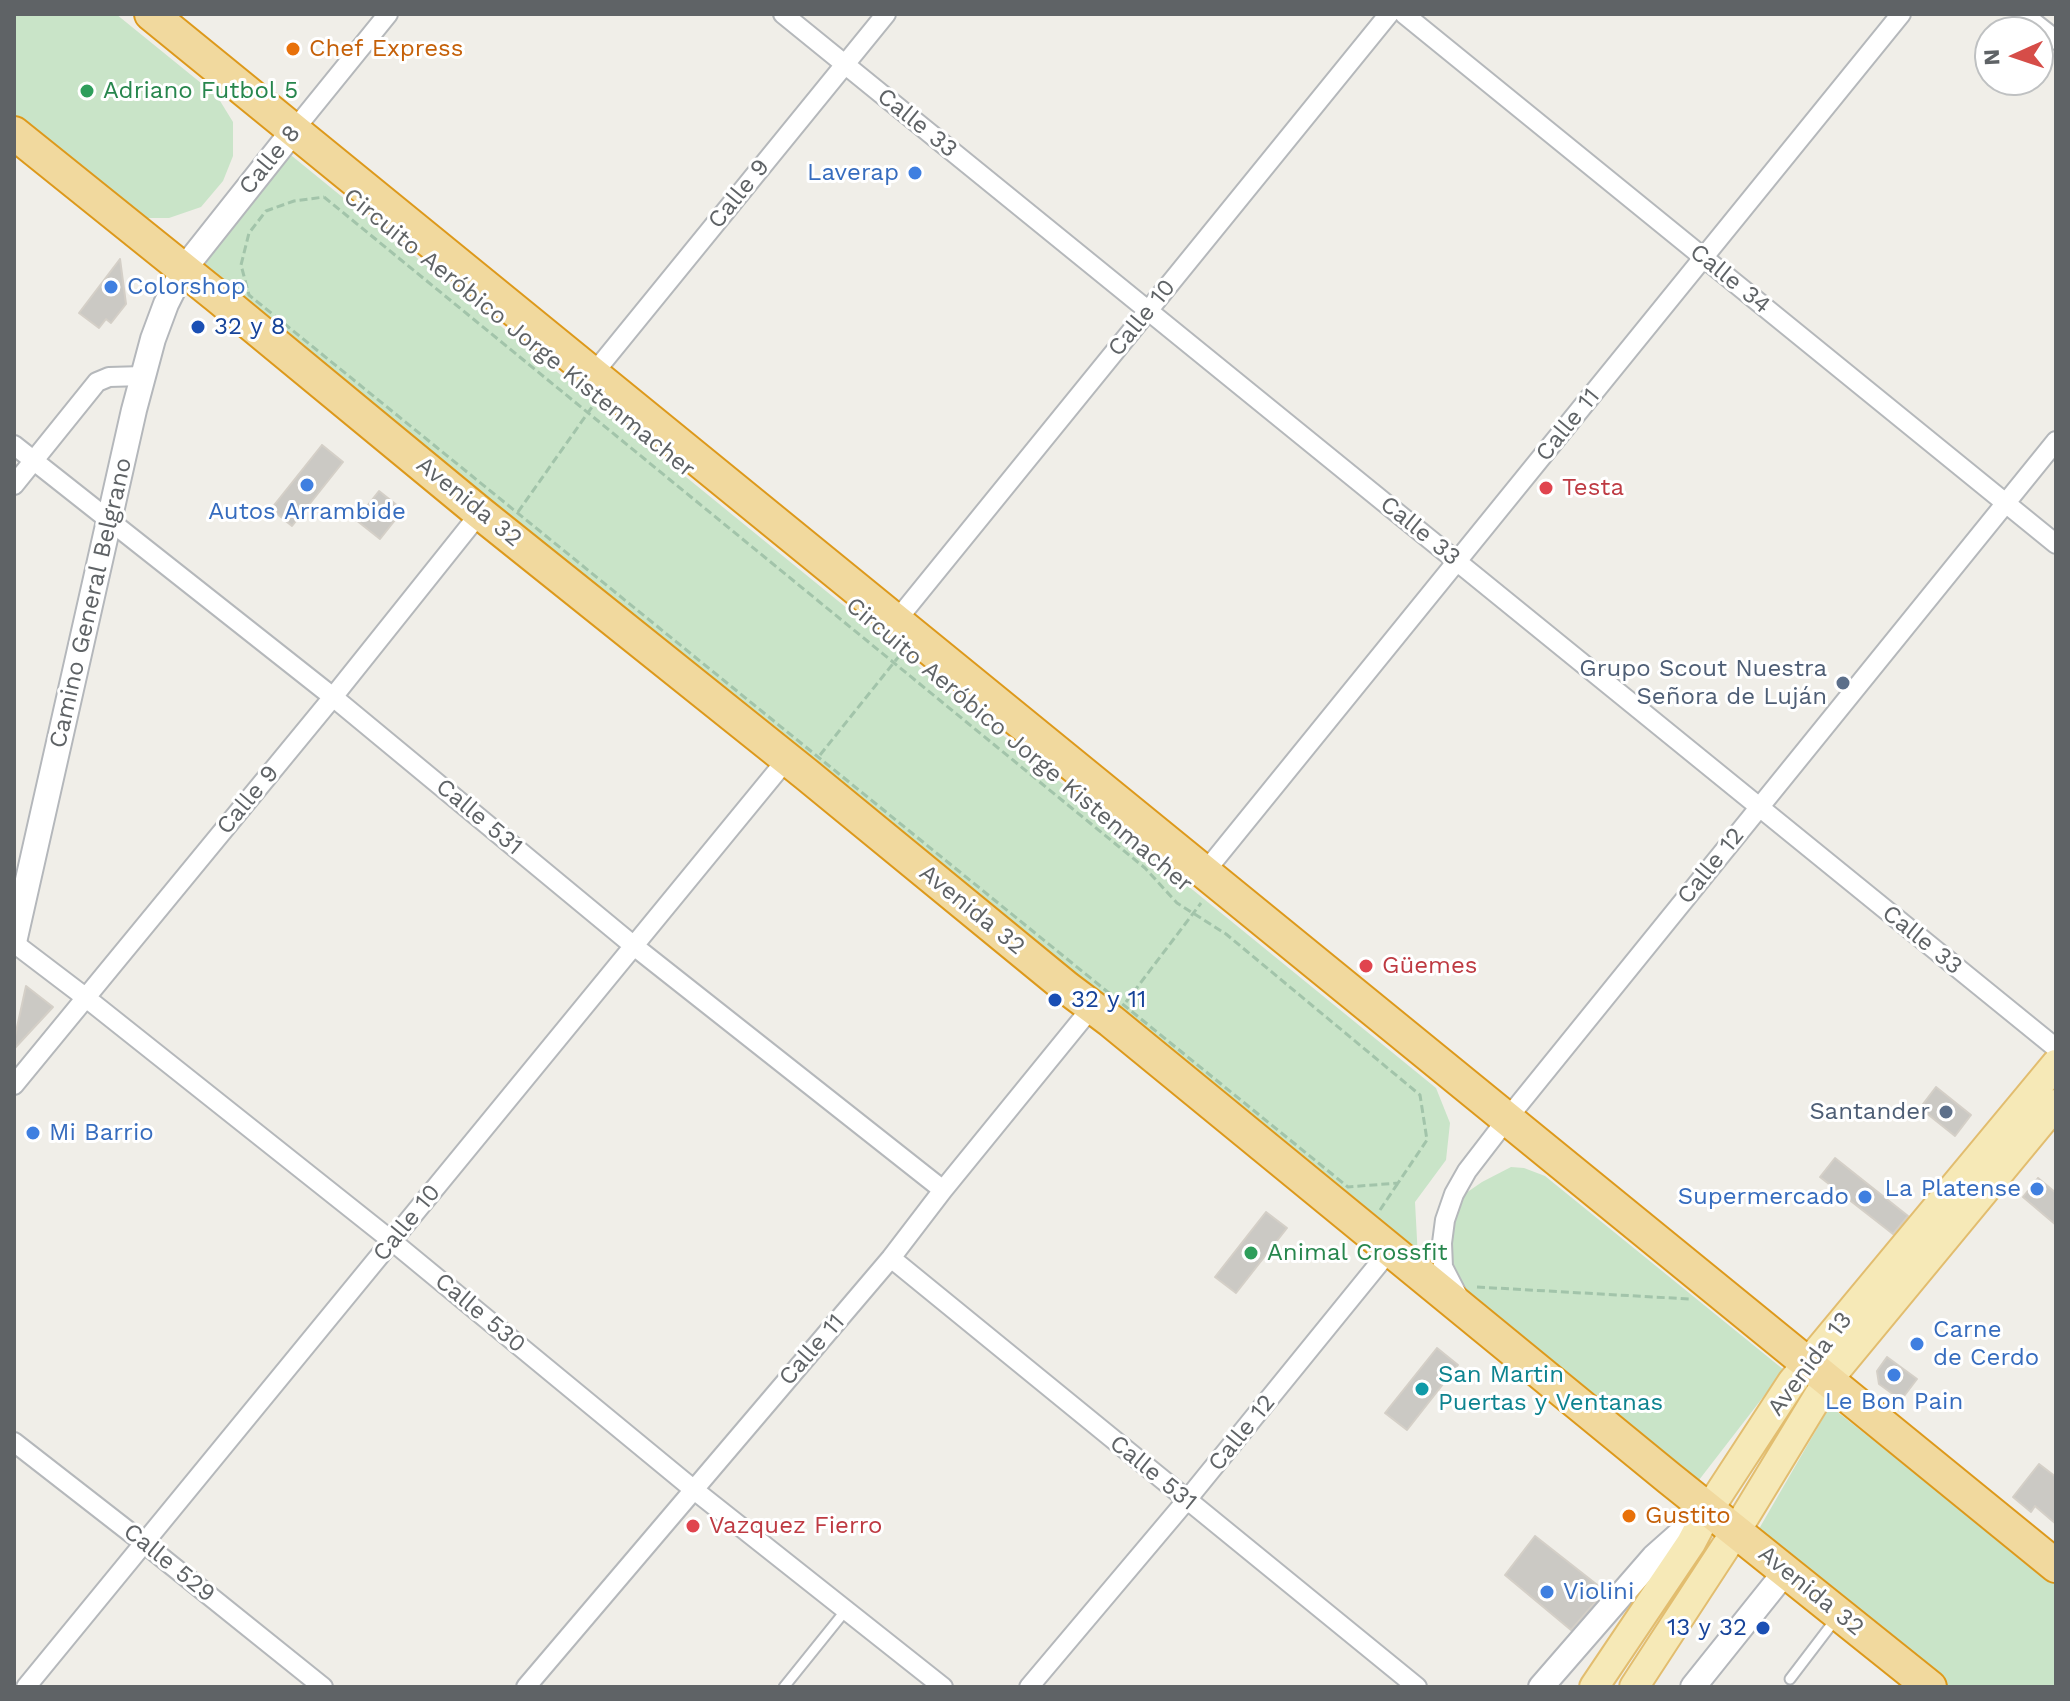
<!DOCTYPE html>
<meta charset="utf-8">
<style>
body{margin:0}
#map{position:relative;width:2070px;height:1701px;overflow:hidden;background:#f0eee8;font-family:"Work Sans",sans-serif}
canvas{display:block}
.frame{position:absolute;inset:0;border:16px solid #5f6366;pointer-events:none}
.north{position:absolute;left:1974px;top:16px;width:80px;height:80px;box-sizing:border-box;background:#fff;border:2px solid #bfc1c2;border-radius:50%;rotate:267deg;font-size:22px;font-weight:700;line-height:32px;text-align:center;color:#5f6366}
.north::after{content:'';display:block;margin:auto;width:28px;height:36px;background:#d64d48;clip-path:polygon(50% 0,100% 100%,50% 72%,0 100%)}
</style>
<div id="map">
<canvas width="2070" height="1701"></canvas>
<div class="frame"></div>
<div class="north">N</div>
</div>
<script>
const ctx = document.querySelector('canvas').getContext('2d');
ctx.lineJoin = 'round';
function paint(path, color) { ctx.fillStyle = color; ctx.fill(path, 'evenodd'); }
const poly = rows => new Path2D(rows.map(r => 'M' + r).join(''));
function stroke(path, color, width, dash) { ctx.strokeStyle = color; ctx.lineWidth = width; ctx.lineCap = dash ? 'butt' : 'round'; ctx.setLineDash(dash || []); ctx.stroke(path); }
function write(font, color, halo, rows, align = 'center') {
  ctx.font = font + ' "Work Sans",sans-serif'; ctx.lineWidth = 6; ctx.setLineDash([]); ctx.textBaseline = 'middle'; ctx.strokeStyle = halo; ctx.fillStyle = color; for (const [text, x, y, turn = 0] of rows) {
    ctx.save(); ctx.translate(x, y); ctx.rotate((+turn || 0) * Math.PI / 180); ctx.textAlign = isNaN(turn) ? turn : align; if (halo) ctx.strokeText(text, 0, 0); ctx.fillText(text, 0, 0); ctx.restore();
  }
}
const green = poly([
 [14,14,116,14,217,96,233,122,233,156,223,181,201,207,169,218,144,218,14,121],
 [283,155,292,156,1436,1088,1450,1123,1446,1160,1415,1202,1418,1258,197,265],
 [1511,1167,1524,1168,1545,1176,1784,1370,1699,1480,1454,1287,1449,1244,1452,1215,1466,1193,1482,1182],
 [1830,1406,2056,1585,2056,1687,1949,1687,1756,1534]
]);
const building = poly([
 [120,259,126,304,111,323,106,319,99,328,79,313,120,259],
 [322,445,343,462,292,526,271,509,322,445],
 [379,491,403,510,380,539,356,520,379,491],
 [26,986,53,1007,14,1049,14,1041,26,986],
 [1936,1087,1971,1115,1955,1136,1920,1108,1936,1087],
 [1835,1158,1908,1216,1893,1234,1820,1177,1835,1158],
 [2038,1178,2056,1193,2056,1225,2023,1197,2038,1178],
 [1266,1212,1287,1228,1236,1293,1215,1277,1266,1212],
 [1437,1348,1458,1365,1407,1430,1385,1413,1437,1348],
 [1887,1357,1917,1379,1901,1400,1879,1384,1877,1371,1887,1357],
 [2039,1464,2056,1477,2056,1524,2035,1506,2031,1512,2013,1497,2039,1464],
 [1535,1536,1605,1591,1571,1630,1505,1575,1535,1536]
]);
const path = poly([
 [324,197,1145,868,1177,903,1226,934,1420,1095,1427,1140,1398,1183,1348,1187,249,295,241,265,249,233,266,211,294,201,324,197],
 [518,512,592,407],
 [820,755,900,655],
 [1126,1002,1201,903],
 [1380,1210,1398,1183],
 [1477,1287,1689,1299]
]);
const lane = poly([
 [1790,1679,1835,1620],
 [784,1687,846,1610]
]);
const street = poly([
 [783,14,2056,1048],
 [1404,14,2056,544],
 [2023,14,2056,40],
 [294,130,388,14],
 [593,374,886,14],
 [14,445,333,697,634,946,943,1190],
 [14,485,97,382,109,377,143,376],
 [896,621,1389,14],
 [1204,873,1901,14],
 [14,943,85,997,392,1241,693,1489,943,1687],
 [14,1085,333,697,480,513],
 [891,1258,1417,1687],
 [1458,1296,1443,1267,1442,1243,1445,1220,1454,1194,1467,1171,1507,1119,2056,441],
 [14,1442,145,1544,323,1687],
 [26,1687,787,759],
 [526,1687,891,1258,943,1190,1092,1007],
 [1029,1687,1186,1501,1390,1250]
]);
const secondary = poly([
 [14,942,134,410,153,339,166,304,183,270,294,130],
 [1541,1687,1654,1557,1707,1510],
 [1693,1687,1786,1571]
]);
const primary = poly([
 [1594,1687,1691,1543,1709,1509,1792,1382,2056,1064],
 [1634,1687,1736,1531,1828,1380,2056,1104]
]);
const highway = poly([
 [151,14,2056,1566],
 [14,133,218,297,480,513,806,774,1067,988,1111,1021,1669,1478,1930,1687]
]);
const markers = [
 [293,49,8,"#e8710a"],
 [87,91,8,"#2e9e5b"],
 [915,173,8,"#3f7fe0"],
 [111,287,8,"#3f7fe0"],
 [198,327,8,"#1a4fb4"],
 [307,485,8,"#3f7fe0"],
 [1546,488,8,"#e0444e"],
 [1843,683,8,"#5c6f8a"],
 [1366,966,8,"#e0444e"],
 [1055,1000,8,"#1a4fb4"],
 [1946,1112,8,"#5c6f8a"],
 [33,1133,8,"#3f7fe0"],
 [2037,1189,8,"#3f7fe0"],
 [1865,1197,8,"#3f7fe0"],
 [1251,1253,8,"#2e9e5b"],
 [1917,1344,8,"#3f7fe0"],
 [1894,1375,8,"#3f7fe0"],
 [1422,1389,8,"#0f9aa8"],
 [1629,1516,8,"#e8710a"],
 [693,1526,8,"#e0444e"],
 [1547,1592,8,"#3f7fe0"],
 [1763,1628,8,"#1a4fb4"]
];
const foodNames = [
 ["Chef Express",309,49],
 ["Gustito",1645,1516]
];
const leisureNames = [
 ["Adriano Futbol 5",103,91],
 ["Animal Crossfit",1267,1253]
];
const streetNames = [
 ["Calle 33",917,123,39],
 ["Calle 8",270,160,-51],
 ["Calle 9",739,194,-51],
 ["Calle 34",1730,279,39],
 ["Calle 10",1142,318,-51],
 ["Circuito Aeróbico Jorge Kistenmacher",519,333,39],
 ["Calle 11",1568,425,-51],
 ["Avenida 32",469,502,39],
 ["Calle 33",1420,531,39],
 ["Camino General Belgrano",91,603,-77],
 ["Circuito Aeróbico Jorge Kistenmacher",1019,745,40],
 ["Calle 9",248,800,-50],
 ["Calle 531",479,817,40],
 ["Calle 12",1711,866,-51],
 ["Avenida 32",972,910,39],
 ["Calle 33",1922,940,39],
 ["Calle 10",407,1223,-51],
 ["Calle 530",480,1313,40],
 ["Calle 11",812,1350,-49],
 ["Avenida 13",1810,1364,-53],
 ["Calle 12",1242,1433,-51],
 ["Calle 531",1153,1473,39],
 ["Calle 529",169,1563,39],
 ["Avenida 32",1811,1591,39]
];
const shopNames = [
 ["Laverap",899,173,"right"],
 ["Colorshop",127,287],
 ["Autos Arrambide",307,512,"center"],
 ["Mi Barrio",49,1133],
 ["La Platense",2021,1189,"right"],
 ["Supermercado",1849,1197,"right"],
 ["Carne",1933,1330],
 ["de Cerdo",1933,1358],
 ["Le Bon Pain",1894,1402,"center"],
 ["Violini",1563,1592]
];
const transitNames = [
 ["32 y 8",214,327],
 ["32 y 11",1071,1000],
 ["13 y 32",1747,1628,"right"]
];
const healthNames = [
 ["Testa",1562,488],
 ["Güemes",1382,966],
 ["Vazquez Fierro",709,1526]
];
const serviceNames = [
 ["Grupo Scout Nuestra",1827,669],
 ["Señora de Luján",1827,697],
 ["Santander",1930,1112]
];
const cultureNames = [
 ["San Martin",1438,1375],
 ["Puertas y Ventanas",1438,1403]
];
paint(green, '#c9e4c8');
paint(building, '#cbc9c4');
stroke(building, '#d4cfc7', 2);
stroke(lane, '#b5b8bb', 13);
stroke(street, '#b5b8bb', 22);
stroke(secondary, '#b4b7bb', 28);
stroke(primary, '#e2bd6f', 32);
stroke(highway, '#dd991b', 36);
stroke(path, '#a2c4aa', 3, [8, 4]);
stroke(lane, '#fff', 9);
stroke(street, '#fff', 18);
stroke(secondary, '#fff', 24);
stroke(primary, '#f6e9b7', 28);
stroke(highway, '#f1d99e', 32);
for (const [x, y, r, color] of markers) { const dot = new Path2D(); dot.arc(x, y, r, 0, 2 * Math.PI); ctx.fillStyle = color; ctx.fill(dot); stroke(dot, '#fff', 3); }
write('24px', '#c56008', '#fff', foodNames, 'left');
write('24px', '#27864d', '#fff', leisureNames, 'left');
write('24px', '#5f6366', '#fff', streetNames);
write('24px', '#366cbe', '#fff', shopNames, 'left');
write('24px', '#164399', '#fff', transitNames, 'left');
write('24px', '#be3a42', '#fff', healthNames, 'left');
write('24px', '#4e5e75', '#fff', serviceNames, 'right');
write('24px', '#0d838f', '#fff', cultureNames, 'left');
</script>
